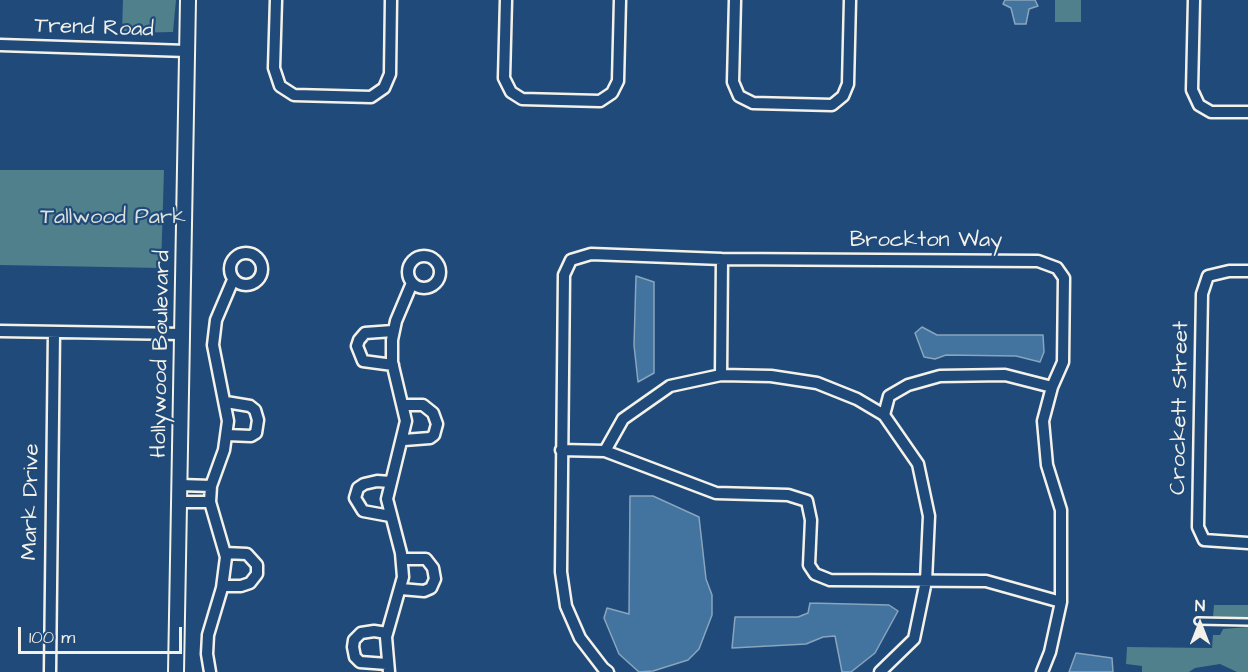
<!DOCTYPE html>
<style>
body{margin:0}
#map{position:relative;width:1248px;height:672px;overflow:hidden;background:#1f4a7a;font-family:"Architects Daughter",sans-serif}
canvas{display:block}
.north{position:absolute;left:1170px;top:594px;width:60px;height:60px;-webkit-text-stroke:4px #1f4a7a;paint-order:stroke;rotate:0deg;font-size:16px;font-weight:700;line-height:24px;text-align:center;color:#f4f1e8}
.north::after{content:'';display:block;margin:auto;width:21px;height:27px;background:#f4f1e8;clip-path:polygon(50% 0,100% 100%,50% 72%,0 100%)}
.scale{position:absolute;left:18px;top:627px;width:164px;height:27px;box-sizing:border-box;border:3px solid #f4f1e8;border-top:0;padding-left:8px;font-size:18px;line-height:21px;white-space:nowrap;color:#f4f1e8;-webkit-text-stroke:4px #1f4a7a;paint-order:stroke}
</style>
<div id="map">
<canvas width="1248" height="672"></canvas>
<div class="north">N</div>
<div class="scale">100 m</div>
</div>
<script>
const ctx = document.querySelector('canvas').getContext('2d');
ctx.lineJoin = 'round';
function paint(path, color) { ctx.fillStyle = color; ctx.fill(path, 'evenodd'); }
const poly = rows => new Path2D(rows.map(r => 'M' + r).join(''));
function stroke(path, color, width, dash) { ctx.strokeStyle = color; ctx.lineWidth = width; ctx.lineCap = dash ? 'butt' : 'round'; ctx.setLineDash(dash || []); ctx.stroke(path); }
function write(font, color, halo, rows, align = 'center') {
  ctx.font = font + ' "Architects Daughter",sans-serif'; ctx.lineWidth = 4.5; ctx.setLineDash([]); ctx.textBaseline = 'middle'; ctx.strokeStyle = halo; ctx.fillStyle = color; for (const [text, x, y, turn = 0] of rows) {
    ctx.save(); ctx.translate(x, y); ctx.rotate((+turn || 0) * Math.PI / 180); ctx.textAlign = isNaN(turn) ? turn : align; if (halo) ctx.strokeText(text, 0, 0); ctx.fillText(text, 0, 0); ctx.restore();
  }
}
const green = poly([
 [123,0,176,0,173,32,122,33],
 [1055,0,1081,0,1081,22,1055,22],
 [0,170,164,170,161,268,0,265],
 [1214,605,1248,605,1248,618,1213,617],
 [1248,627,1248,672,1237,672,1220,664,1195,668,1189,672,1142,672,1142,666,1126,664,1127,647,1212,648,1213,635,1220,635,1223,629]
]);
const water = poly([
 [1005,0,1035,0,1038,6,1029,9,1026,24,1015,24,1011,8,1003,4,1005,0],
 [636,276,654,282,654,373,638,382,634,345,636,276],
 [922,327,937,335,1043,335,1044,352,1040,362,1016,356,946,355,935,359,924,357,915,333,922,327],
 [630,496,653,496,699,517,706,579,712,595,712,615,699,649,688,660,653,671,639,672,619,654,604,618,607,608,629,614,630,496],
 [810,603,889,605,898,611,875,653,851,672,842,672,835,636,823,637,806,644,732,648,735,617,798,617,808,613,810,603],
 [1076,653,1112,658,1113,672,1069,672,1076,653]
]);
const service = poly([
 [1198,621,1248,622]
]);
const minor = poly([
 [276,0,274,68,280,86,294,95,371,97,384,88,390,74,391,0],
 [506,0,504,78,511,92,522,99,600,101,612,93,618,81,620,0],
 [735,0,733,82,739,96,753,103,832,105,843,96,848,84,850,0],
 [1194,0,1192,90,1199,105,1211,112,1248,112],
 [0,45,187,51],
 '230 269a16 16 0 1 1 32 0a16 16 0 1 1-32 0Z',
 '408 272a16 16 0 1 1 32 0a16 16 0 1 1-32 0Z',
 [1248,271,1229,271,1208,276,1202,294,1198,527,1204,540,1248,543],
 [0,331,183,334],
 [393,365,363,361,357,346,359,340,365,333,393,331],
 [721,375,722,259],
 [226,402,250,406,255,410,258,420,256,433,251,436,227,435],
 [884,415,889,396,908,385,940,376,1005,375,1052,387],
 [404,440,430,438,434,435,437,424,433,413,423,405,404,405],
 [561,450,605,451,716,493,788,495,807,501,811,520,809,565,815,574,830,580,986,581,1061,602],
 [605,451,623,419,670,386,721,375,771,376,817,383,857,399,884,415,918,464,929,516,926,581,914,639,880,672],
 [390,482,377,481,364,484,358,488,355,498,363,511,390,516],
 [180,485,211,486],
 [180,502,210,502],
 [223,586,241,586,250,583,257,574,257,565,247,554,225,553],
 [401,589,424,591,431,588,435,579,433,568,426,559,402,559],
 [387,664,360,662,355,657,353,647,354,640,361,633,374,631,387,633],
 [50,672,54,332],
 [210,672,207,654,208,635,222,588,226,557,210,502,211,486,224,450,228,421,213,345,216,320,233,280],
 [389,672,386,637,403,577,401,553,387,499,406,421,392,362,392,340,396,321,412,283],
 [608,672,603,668,580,638,566,606,561,572,564,275,571,260,591,254,722,259,1038,261,1057,268,1064,278,1063,362,1052,387,1043,421,1047,465,1061,510,1061,602,1050,652,1042,672]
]);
const tertiary = poly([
 [176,672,188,0]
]);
const streetNames = [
 ["Trend Road",94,29,2],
 ["Brockton Way",926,241],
 ["Hollywood Boulevard",162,354,-89],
 ["Crockett Street",1181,408,-89],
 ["Mark Drive",32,502,-89]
];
const parkNames = [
 ["Tallwood Park",113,218]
];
paint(green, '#50808b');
paint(water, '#43739f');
stroke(water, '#8aa5bc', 1.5);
stroke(service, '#f4f1e8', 10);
stroke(minor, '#f4f1e8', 15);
stroke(tertiary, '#f4f1e8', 18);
stroke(service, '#1f4a7a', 5);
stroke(minor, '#1f4a7a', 10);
stroke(tertiary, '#1f4a7a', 14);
write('22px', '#f4f1e8', '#1f4a7a', streetNames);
write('22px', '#dbe0da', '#1f4a7a', parkNames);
</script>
